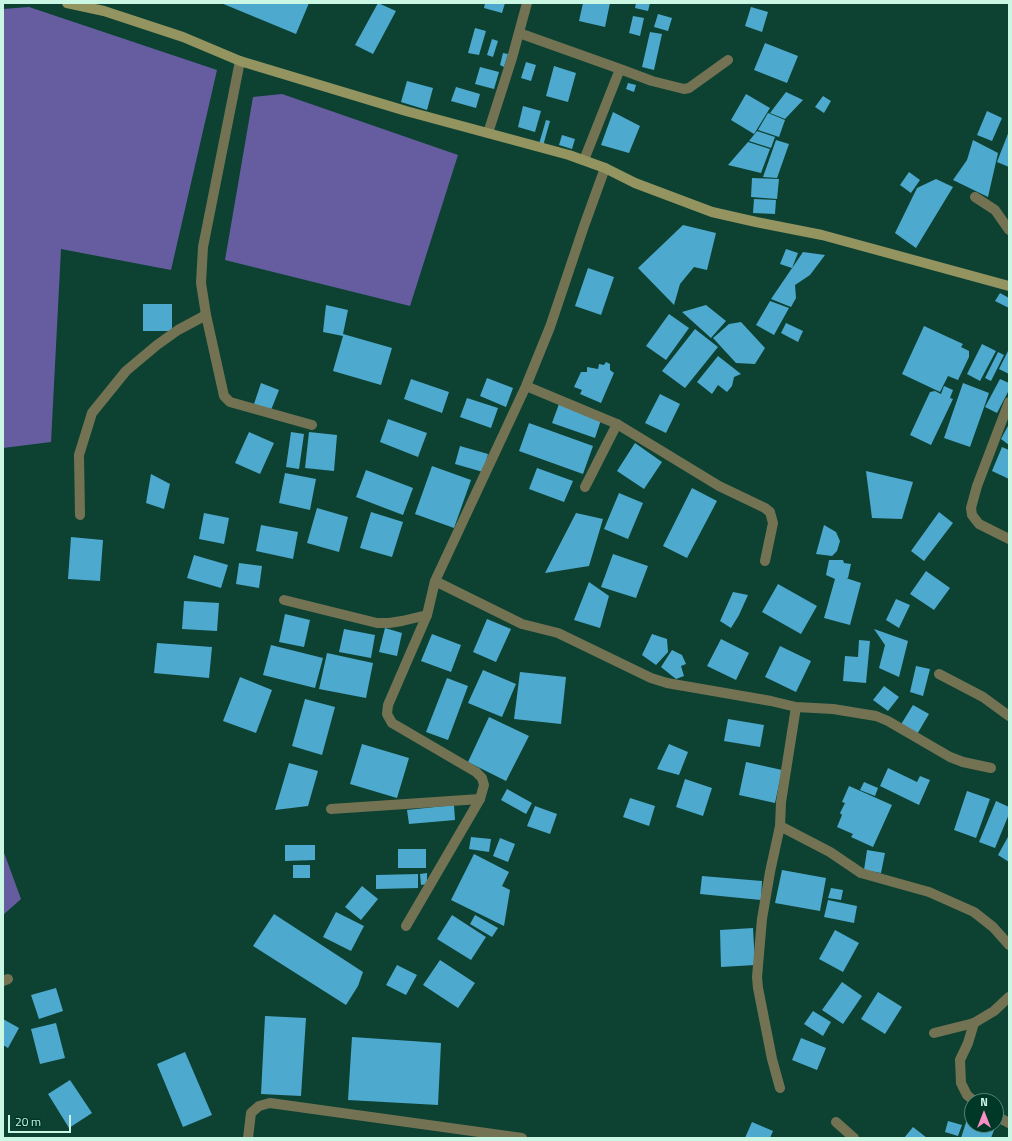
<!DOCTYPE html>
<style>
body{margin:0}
#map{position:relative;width:1012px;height:1141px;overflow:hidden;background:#0d4232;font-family:"Titillium Web",sans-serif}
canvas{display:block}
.frame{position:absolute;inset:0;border:4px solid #caf6e4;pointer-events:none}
.north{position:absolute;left:964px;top:1093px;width:40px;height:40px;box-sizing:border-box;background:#003828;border:1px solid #518473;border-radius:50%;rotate:0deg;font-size:11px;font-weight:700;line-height:16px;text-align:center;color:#caf6e4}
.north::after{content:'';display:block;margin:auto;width:14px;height:18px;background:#fa8fc7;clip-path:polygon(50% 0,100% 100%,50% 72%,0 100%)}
.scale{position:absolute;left:8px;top:1115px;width:63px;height:18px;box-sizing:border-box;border:2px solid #caf6e4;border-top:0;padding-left:5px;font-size:12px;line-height:14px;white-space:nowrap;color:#caf6e4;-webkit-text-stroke:3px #003828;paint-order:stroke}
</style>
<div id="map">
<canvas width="1012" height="1141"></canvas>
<div class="frame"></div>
<div class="north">N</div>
<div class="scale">20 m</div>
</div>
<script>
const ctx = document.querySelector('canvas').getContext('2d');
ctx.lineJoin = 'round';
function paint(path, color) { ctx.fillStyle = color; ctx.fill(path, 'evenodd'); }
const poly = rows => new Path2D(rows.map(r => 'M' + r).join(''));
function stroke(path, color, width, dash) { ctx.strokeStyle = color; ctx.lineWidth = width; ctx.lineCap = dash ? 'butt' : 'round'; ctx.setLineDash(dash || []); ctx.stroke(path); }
const water = poly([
 [29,7,217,70,171,270,61,249,51,442,3,448,3,9],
 [282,94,458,155,410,306,225,260,253,97],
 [3,850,21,899,3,915]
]);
const building = poly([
 [221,3,309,3,296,34],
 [378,3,396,11,373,54,355,45],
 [485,3,505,3,502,13,484,8],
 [583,3,610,3,605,27,579,21],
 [636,3,650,3,648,11,635,8],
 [751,7,768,12,762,32,745,26],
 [658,14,672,18,668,31,654,27],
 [633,16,644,18,640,36,629,33],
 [475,28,486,31,479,55,468,53],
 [650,32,662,34,654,70,642,67],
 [492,39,498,41,493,57,487,55],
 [765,43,798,56,787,83,754,70],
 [503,53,508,54,504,67,500,65],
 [526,62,536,65,531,81,521,78],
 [554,66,576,73,568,102,546,96],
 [480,67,499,72,494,89,475,84],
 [407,81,433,88,427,110,401,102],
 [628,83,636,85,634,92,626,89],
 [456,87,480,94,476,108,451,101],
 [786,92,803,100,785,119,770,113],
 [746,94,770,108,754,134,731,120],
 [823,96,831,101,824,113,815,107],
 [523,106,541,111,535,132,518,127],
 [987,111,1002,118,992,141,977,135],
 [613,112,640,126,629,153,601,145],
 [768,113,785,120,779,137,758,130],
 [546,120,550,121,543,146,539,144],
 [757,131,775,137,771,148,749,141],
 [1009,131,1009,167,997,162],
 [562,135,575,139,572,149,559,145],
 [776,140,789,144,777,178,763,177],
 [973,140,998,153,988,197,953,180,967,160],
 [748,142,770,149,761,173,728,165],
 [909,172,920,180,911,193,900,185],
 [752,178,779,179,777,199,751,197],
 [936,179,953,187,916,248,895,233,917,188],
 [754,199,776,200,775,214,753,213],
 [683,225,716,233,707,270,694,267,680,284,674,305,638,268],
 [786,249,798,253,792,268,780,264],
 [803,252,825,255,810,275,795,285,796,298,791,307,771,299],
 [588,268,614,277,601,315,575,306],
 [1000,293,1009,298,1009,308,995,301],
 [770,301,789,308,774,335,756,325],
 [143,304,172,304,172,331,143,331],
 [326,305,348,310,343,334,392,348,381,385,333,371,343,336,323,332],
 [706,305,726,321,711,338,682,312],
 [669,314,689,328,666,360,646,346],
 [741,322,765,348,755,364,736,363,713,338,729,324],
 [786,323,803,331,798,342,781,333],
 [924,326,963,344,961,347,969,351,969,357,958,380,948,376,940,392,902,374],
 [695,329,718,347,685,388,662,371],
 [982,344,996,351,980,381,967,374],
 [1009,349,1009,374,999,369],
 [998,352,1004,355,991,381,985,378],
 [718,356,741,374,734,377,732,386,727,392,718,385,712,394,697,382],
 [606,362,610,364,610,370,614,373,601,403,580,394,582,390,574,387,581,372,587,372,587,367,598,369,599,364,604,365],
 [487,378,513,388,506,407,480,396],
 [411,379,449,392,442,413,404,399],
 [1000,379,1009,383,1009,390,997,413,985,407],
 [261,383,279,390,271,410,254,404],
 [963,383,989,393,970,447,944,438],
 [944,386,953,390,950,398,953,399,931,445,910,435,930,392,935,391,941,394],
 [660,394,680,404,666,433,645,423],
 [467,398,498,408,491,428,460,417],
 [559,404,601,420,595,438,552,423],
 [388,419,427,433,418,457,380,442],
 [529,423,593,446,583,474,519,451],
 [1009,424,1009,445,1001,439],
 [249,432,274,443,260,474,235,463],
 [291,432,304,434,299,469,286,467],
 [309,432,337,435,334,471,305,468],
 [635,443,662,462,644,489,617,471],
 [460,446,488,454,483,472,455,464],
 [1002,447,1009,450,1009,479,992,471],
 [432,466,471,480,454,528,415,514],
 [537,468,573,481,564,502,529,489],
 [366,470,413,488,403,515,356,497],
 [866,471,913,482,902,519,872,518],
 [285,473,316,479,310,510,279,503],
 [151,474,170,484,164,509,146,503],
 [692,488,717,501,687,558,663,546],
 [619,493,643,503,628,539,604,529],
 [317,508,348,517,339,552,307,543],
 [371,512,403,522,392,557,360,548],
 [939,512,953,523,924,561,911,551],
 [204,513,229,518,224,544,199,539],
 [576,513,603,519,589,566,545,573],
 [261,525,298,532,293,559,256,551],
 [824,525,836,532,840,541,837,551,832,556,816,554],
 [71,537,103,540,100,581,68,579],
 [613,554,648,566,636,598,601,587],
 [194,555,228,565,221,588,187,578],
 [829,560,843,560,844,563,851,564,848,578,846,578,861,583,850,625,824,618,835,579,826,575],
 [239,563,262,566,259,588,236,584],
 [926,571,950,588,934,610,910,594],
 [589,582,609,596,600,628,574,620],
 [778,584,817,606,801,634,762,612],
 [733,592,748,595,739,615,731,628,720,621],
 [896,599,910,605,899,628,886,620],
 [184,601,219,603,217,631,182,629],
 [285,614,310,620,304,647,279,642],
 [487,619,511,629,496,662,473,652],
 [385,628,402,633,397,656,379,652],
 [344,629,375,635,371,658,339,652],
 [874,629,908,641,899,677,879,668,885,645],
 [432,634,461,645,451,672,421,661],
 [652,634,667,639,668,652,656,665,642,655],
 [721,639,749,653,736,680,707,666],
 [859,640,870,641,866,683,843,681,845,656,858,657],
 [157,643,212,647,209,678,154,673],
 [271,645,323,658,315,688,263,675],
 [780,646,811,661,796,692,765,677],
 [672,650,682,655,686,664,681,666,684,676,676,679,661,667],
 [327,653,373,663,366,698,319,689],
 [916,666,930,669,923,696,910,692],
 [483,670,516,684,502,717,468,703],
 [520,672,566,677,561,724,514,719],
 [240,677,272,690,256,733,223,721],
 [447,678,468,686,448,740,426,732],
 [884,686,899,697,888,711,873,700],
 [305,699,335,707,322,755,292,746],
 [913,705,929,714,916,736,900,726],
 [489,717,529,736,506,781,468,762],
 [728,719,764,725,760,747,724,741],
 [362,744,409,758,397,798,350,784],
 [669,744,688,752,679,775,657,769],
 [746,762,782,770,775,803,739,795],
 [289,763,318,771,308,806,275,810],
 [888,768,917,782,920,776,930,780,919,805,880,786],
 [685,779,712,788,703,816,676,807],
 [864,782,878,788,875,796,860,790],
 [849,786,892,805,873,847,851,837,853,834,837,827,842,815,840,813,845,803,842,802],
 [507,789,532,803,526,814,501,800],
 [967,791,990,799,976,838,954,830],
 [630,798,655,806,649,826,623,817],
 [996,801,1009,807,1009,814,995,848,979,842],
 [454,805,455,820,409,824,407,810],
 [535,806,557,814,550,834,527,826],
 [1009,835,1009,862,998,855],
 [471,837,491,839,489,852,469,849],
 [500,838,515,844,508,862,493,856],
 [285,845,315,845,315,860,285,861],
 [398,849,426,849,426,868,398,868],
 [867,850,885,853,881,873,864,870],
 [474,854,509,872,502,886,510,890,504,926,451,900],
 [293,865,310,865,310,878,293,878],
 [782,870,826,878,820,911,775,903],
 [427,873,427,884,421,885,420,874],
 [418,874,418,888,376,889,376,875],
 [702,876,762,881,761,900,700,894],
 [362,886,378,899,361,920,345,907],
 [831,888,843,890,841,900,828,898],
 [828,900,857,906,854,923,824,917],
 [336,912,364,926,351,951,323,937],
 [274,914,363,972,358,986,346,1005,253,946],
 [452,915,486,937,471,960,437,939],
 [475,915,498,928,492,937,470,924],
 [753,928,755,965,721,967,720,930],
 [835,930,859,943,843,972,819,959],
 [440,960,475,983,458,1008,423,985],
 [397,965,417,975,406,995,386,985],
 [842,982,862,996,843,1024,822,1010],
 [56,988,63,1011,39,1019,31,995],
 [878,992,902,1007,885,1034,861,1019],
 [813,1011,831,1022,823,1036,804,1024],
 [265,1016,306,1018,301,1096,261,1094],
 [3,1019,19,1028,8,1048,3,1045],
 [56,1023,65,1058,40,1064,31,1029],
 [352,1037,441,1043,438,1105,348,1100],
 [801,1038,826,1048,817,1070,792,1060],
 [185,1052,212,1115,183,1127,157,1064],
 [70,1080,92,1113,69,1128,48,1094],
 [968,1116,972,1117,972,1125,996,1125,991,1138,961,1138],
 [948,1121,962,1125,958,1136,945,1132],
 [752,1122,773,1131,770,1138,745,1138],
 [913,1127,927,1138,904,1138]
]);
const lane = poly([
 [975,197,995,210,1009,230],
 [585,487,617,424],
 [80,515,79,455,92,413,126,371,157,345,178,330,206,315],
 [284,600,377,623,389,623,402,621,427,615],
 [939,674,983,697,1009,716],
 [331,809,480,799],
 [974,1101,967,1095,961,1083,960,1060,968,1043,974,1023],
 [996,1116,1009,1123],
 [836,1122,854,1138],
 [248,1138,251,1113,259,1106,270,1103,522,1138]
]);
const street = poly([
 [519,33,620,69,584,160],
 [240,61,203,247,201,283,206,315,224,396,230,402,312,425],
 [620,69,652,81,684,89,689,88,728,60],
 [488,133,512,58,527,3],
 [526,386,617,424,719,486,765,508,770,512,773,523,765,561],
 [1009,402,977,486,971,508,972,515,979,524,1009,539],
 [435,581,522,624,558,633,651,678,667,683,771,701,796,707,833,709,876,716,888,721,950,757,963,762,991,768],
 [780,826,830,852,861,873,929,892,974,912,993,927,1009,945],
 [406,926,480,799,484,785,482,778,476,772,392,723,387,714,388,705,427,615,435,581,526,386,550,327,584,226,605,168],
 [3,981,8,979],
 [934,1033,974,1023,994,1011,1009,997],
 [780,1088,772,1059,758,988,757,977,762,919,770,872,780,826,781,802,796,707]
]);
const secondary = poly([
 [67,3,104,11,183,37,240,61,406,111,569,155,605,168,635,183,712,212,756,222,822,235,1009,286]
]);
paint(water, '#665da0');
paint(building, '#4ea9ce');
stroke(lane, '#737354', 10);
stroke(street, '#737354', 10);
stroke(secondary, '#949461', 10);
</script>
